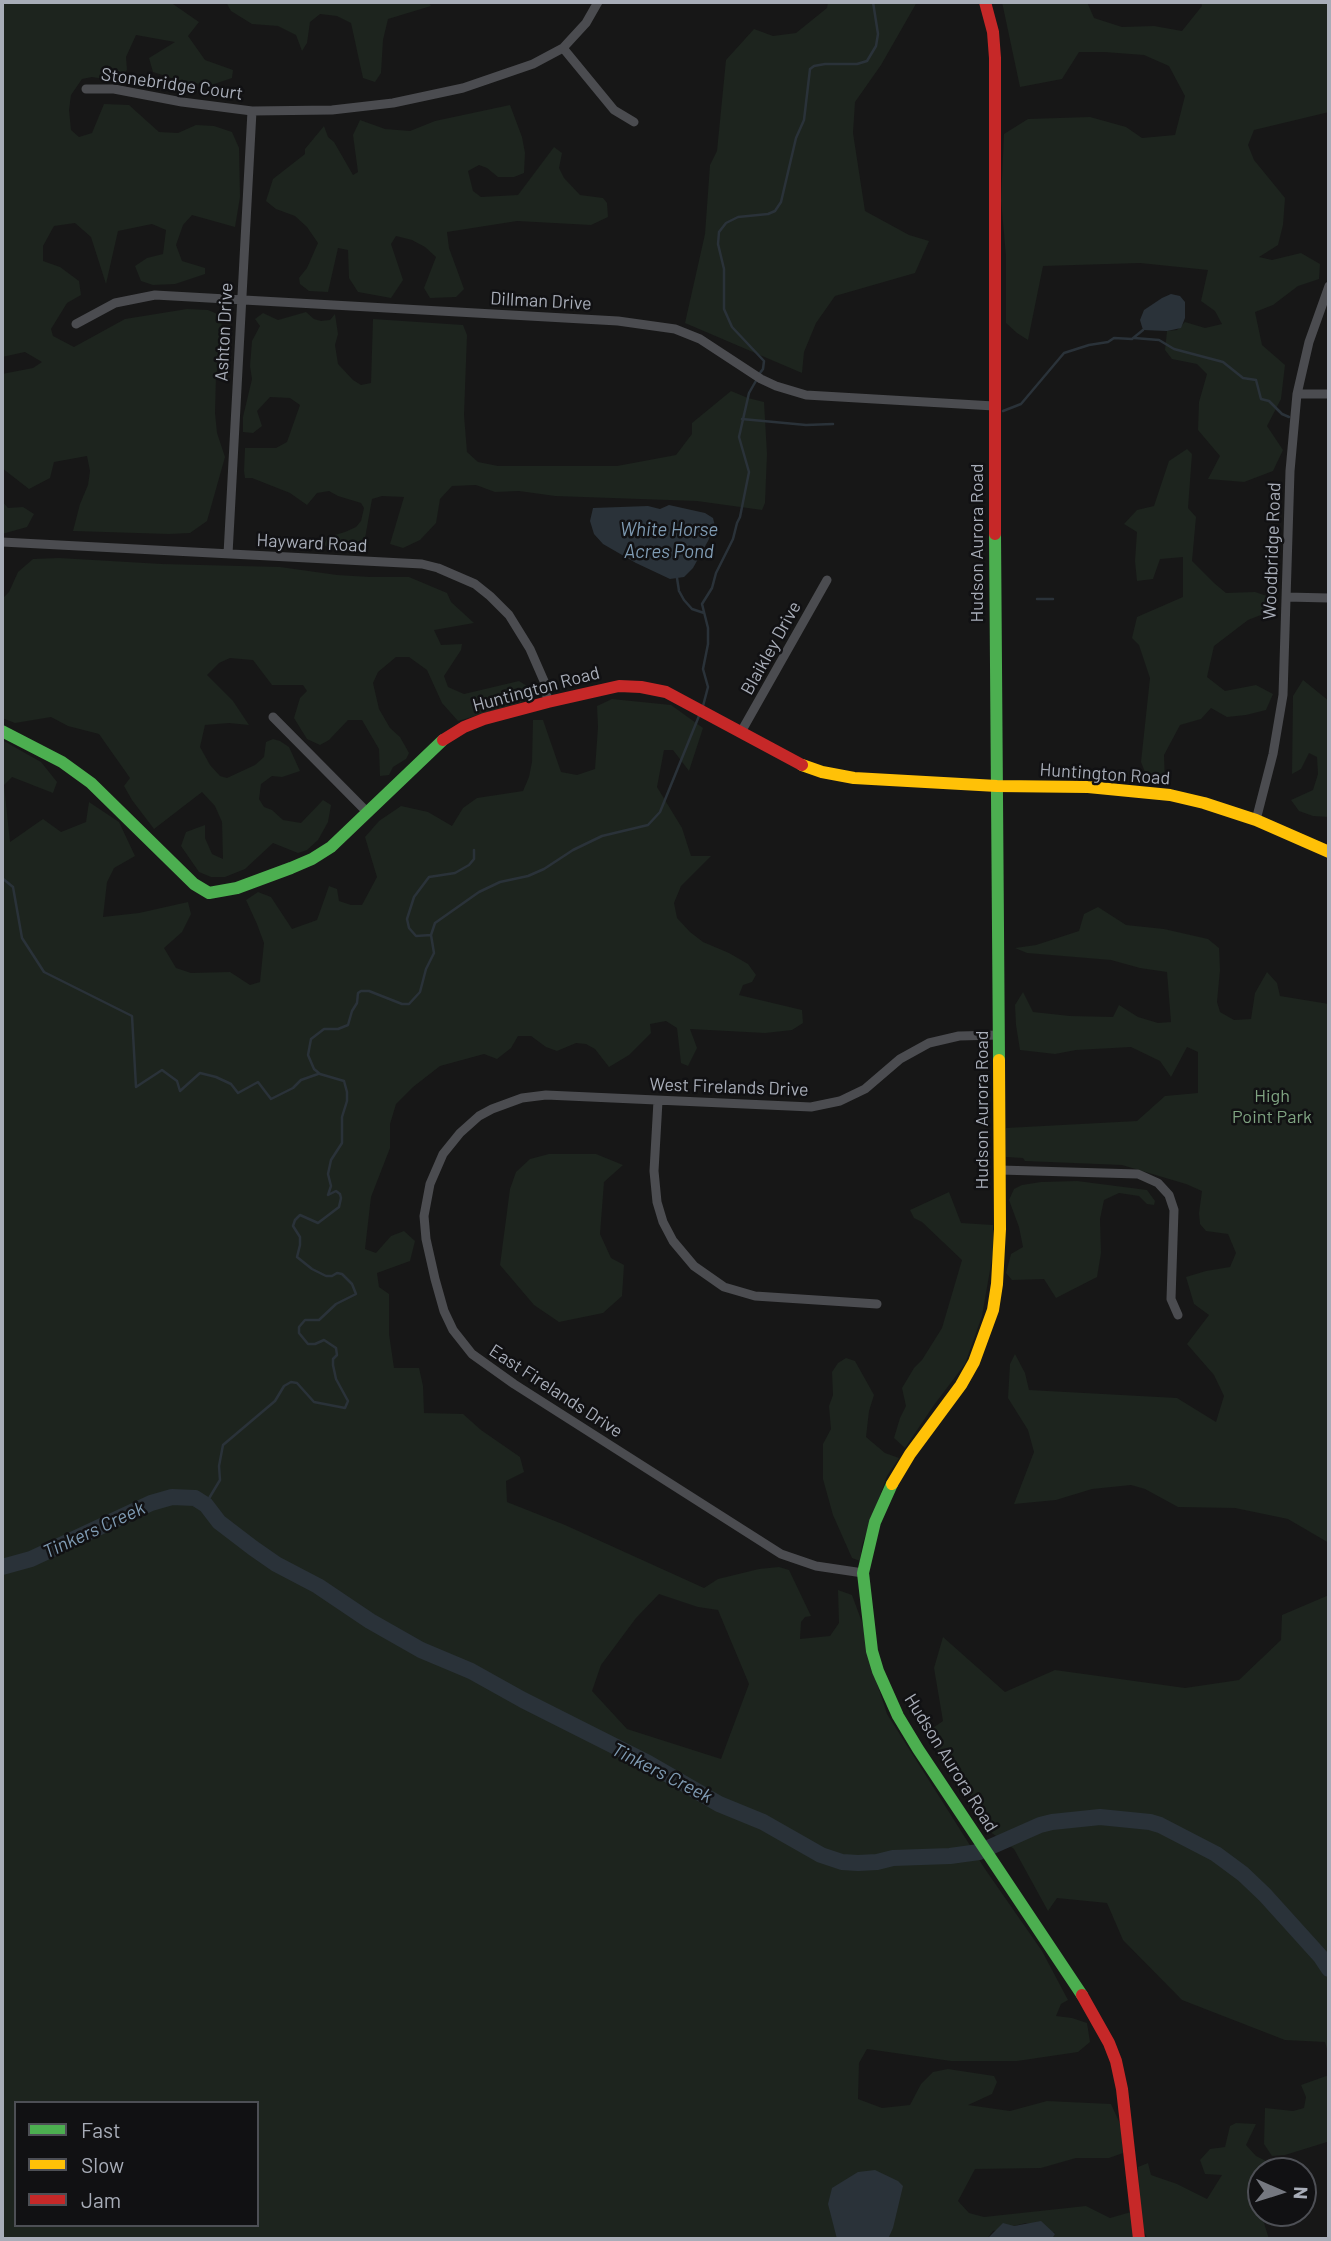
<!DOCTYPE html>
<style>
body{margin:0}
#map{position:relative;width:1331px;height:2241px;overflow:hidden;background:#171717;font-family:Barlow,sans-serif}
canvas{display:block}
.frame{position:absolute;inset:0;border:4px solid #a8adb8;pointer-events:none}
.legend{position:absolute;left:14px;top:2101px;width:245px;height:126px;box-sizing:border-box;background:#111113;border:2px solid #4d4f55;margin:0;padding:9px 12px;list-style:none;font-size:21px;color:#a8adb8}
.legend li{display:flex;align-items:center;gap:14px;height:35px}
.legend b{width:35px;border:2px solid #4d4f55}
.north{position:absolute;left:1247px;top:2157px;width:70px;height:70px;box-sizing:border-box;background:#111113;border:2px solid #4d4f55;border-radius:50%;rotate:93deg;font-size:19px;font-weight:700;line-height:28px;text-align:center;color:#a8adb8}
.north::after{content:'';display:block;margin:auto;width:24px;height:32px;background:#757880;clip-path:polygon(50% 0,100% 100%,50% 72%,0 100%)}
</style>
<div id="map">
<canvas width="1331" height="2241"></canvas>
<div class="frame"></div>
<ul class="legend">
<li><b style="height:9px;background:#4caf50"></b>Fast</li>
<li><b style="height:9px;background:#ffc107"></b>Slow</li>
<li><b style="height:9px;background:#c62828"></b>Jam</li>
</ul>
<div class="north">N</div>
</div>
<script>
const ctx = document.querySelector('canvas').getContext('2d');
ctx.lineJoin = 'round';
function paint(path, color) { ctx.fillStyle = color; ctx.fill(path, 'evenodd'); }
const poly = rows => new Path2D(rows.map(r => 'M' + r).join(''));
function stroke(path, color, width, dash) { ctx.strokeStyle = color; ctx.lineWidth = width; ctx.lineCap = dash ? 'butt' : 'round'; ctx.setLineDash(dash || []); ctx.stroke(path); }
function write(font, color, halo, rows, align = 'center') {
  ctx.font = font + ' Barlow,sans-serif'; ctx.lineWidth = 5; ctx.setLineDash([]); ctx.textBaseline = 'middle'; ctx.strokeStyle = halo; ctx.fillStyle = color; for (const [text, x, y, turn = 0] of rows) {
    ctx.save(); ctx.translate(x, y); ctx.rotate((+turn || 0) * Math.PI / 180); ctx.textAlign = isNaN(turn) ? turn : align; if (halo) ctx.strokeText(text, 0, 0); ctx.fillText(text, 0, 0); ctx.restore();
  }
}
const green = poly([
 [2,2,170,2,199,22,188,36,205,60,233,70,232,78,211,85,184,82,153,72,149,58,175,42,136,35,126,57,127,70,117,81,92,77,82,79,71,95,69,110,71,130,79,137,92,133,104,104,129,105,159,132,178,133,196,125,214,126,232,132,239,148,240,197,235,227,192,215,183,225,176,245,182,261,205,268,205,274,175,284,153,285,141,281,135,266,147,258,163,254,166,230,152,224,118,231,106,284,91,237,75,223,54,226,43,246,43,261,60,267,79,281,81,295,67,303,51,329,53,336,74,347,125,319,187,309,208,310,222,316,221,345,216,376,215,413,217,433,225,457,207,521,190,533,169,534,73,531,80,504,88,485,90,471,87,456,54,462,50,478,29,489,2,468,2,374,33,368,42,362,25,352,2,357],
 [226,2,428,2,431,6,388,19,383,40,381,73,375,82,363,78,351,23,337,16,320,14,310,22,307,43,302,51,296,35,278,26,252,24,231,11],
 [828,2,917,2,881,65,855,102,853,133,865,211,909,235,929,241,915,273,835,296,816,323,804,352,802,373,685,323,705,234,710,165,717,151,726,60,754,29,773,36,796,33,827,8],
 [1002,2,1087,2,1094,18,1122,27,1154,26,1182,31,1202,6,1201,2,1329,2,1329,112,1254,130,1248,145,1254,160,1285,198,1283,225,1278,245,1259,257,1272,260,1301,253,1320,264,1319,279,1298,286,1273,305,1255,312,1262,345,1285,365,1281,399,1267,426,1283,450,1273,471,1244,482,1208,479,1220,456,1198,430,1199,402,1207,374,1197,364,1172,359,1165,350,1167,331,1177,330,1185,322,1205,328,1222,324,1215,311,1201,301,1208,270,1140,263,1043,266,1028,340,1017,333,1006,323,1006,256,1001,200,1004,134,1028,119,1090,117,1126,127,1142,138,1175,135,1185,96,1169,66,1144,55,1104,52,1079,52,1062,79,1020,87],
 [510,105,522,137,525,153,524,173,514,177,498,177,487,168,479,165,468,171,473,191,481,197,518,195,554,147,562,153,559,168,564,178,580,195,603,198,607,203,608,217,591,225,517,221,447,232,449,248,464,289,456,297,430,298,424,288,436,257,425,247,412,240,396,236,391,244,403,280,391,298,358,292,349,278,348,250,338,248,328,292,309,291,300,284,299,278,307,268,318,243,307,227,295,216,276,209,266,201,273,179,305,154,305,149,324,126,328,137,334,142,353,175,358,172,353,135,360,120,385,129,410,131,435,121],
 [306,312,314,319,321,321,330,320,335,314,338,334,335,345,338,364,353,380,361,385,371,383,373,319,463,325,467,335,464,415,467,452,478,462,498,466,617,466,676,455,692,434,692,423,731,391,748,398,764,402,767,454,765,503,762,510,697,501,555,496,519,491,495,492,476,485,452,486,440,499,436,523,420,540,403,548,390,544,404,497,382,496,372,499,364,544,354,547,329,548,324,545,328,537,345,532,356,527,361,521,364,508,361,503,338,496,329,491,317,493,307,505,290,493,252,478,245,478,244,471,245,448,276,448,287,442,300,405,290,398,270,397,257,411,262,426,253,433,243,432,243,417,252,379,250,366,252,341,260,326,255,319,263,313,278,320],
 [1187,449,1192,454,1188,508,1196,517,1192,561,1214,583,1226,593,1255,592,1267,596,1271,611,1248,620,1214,646,1207,677,1225,691,1256,685,1273,694,1266,710,1246,715,1227,717,1211,708,1201,719,1180,725,1164,755,1165,785,1150,785,1141,762,1150,678,1139,645,1132,638,1137,617,1183,597,1183,557,1160,559,1153,579,1137,581,1135,561,1137,532,1124,524,1137,510,1154,506,1169,461],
 [2,501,8,508,23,507,34,514,27,527,2,534],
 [59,558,162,564,280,567,337,575,370,577,409,577,447,593,451,602,474,623,434,630,441,645,462,644,461,650,444,676,448,687,464,694,519,681,527,686,529,696,523,702,458,721,442,703,427,670,409,657,396,657,378,672,373,683,379,709,390,728,400,737,409,753,406,759,393,767,389,775,380,776,379,749,362,720,348,720,329,740,320,745,307,739,294,718,300,698,307,691,303,685,272,685,253,660,230,658,219,663,207,675,233,701,249,725,229,723,205,725,200,747,210,765,220,776,227,778,255,765,264,757,266,742,273,739,280,741,289,747,300,771,282,777,272,776,261,784,259,799,264,807,272,810,283,820,301,823,323,800,331,805,328,822,318,840,307,850,298,853,273,843,245,869,225,877,211,877,199,872,181,846,186,832,205,825,205,838,212,854,223,859,222,822,215,806,202,792,154,829,132,800,124,786,130,778,99,734,68,726,51,717,15,723,2,718,2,599,9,592,18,572,33,559],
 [1303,680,1329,701,1329,817,1313,816,1299,811,1291,800,1313,790,1318,774,1317,757,1309,753,1301,769,1292,774,1293,696],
 [612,699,671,705,703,728,689,771,673,750,664,750,657,787,682,828,691,856,711,856,681,886,674,903,677,918,690,932,703,942,729,953,748,964,756,975,752,982,743,985,739,995,802,1010,803,1023,792,1030,765,1033,690,1029,697,1048,688,1066,681,1063,677,1028,666,1021,650,1024,651,1033,629,1055,609,1067,595,1049,586,1044,576,1043,557,1051,546,1047,531,1036,518,1036,511,1048,497,1059,484,1054,440,1066,413,1087,396,1104,390,1124,390,1148,371,1197,365,1249,376,1253,391,1236,404,1231,415,1241,410,1261,377,1273,379,1287,389,1294,389,1334,394,1368,419,1368,423,1386,424,1413,463,1414,481,1430,520,1457,524,1472,506,1481,507,1502,565,1525,704,1588,718,1579,759,1569,779,1567,789,1570,811,1616,805,1617,801,1622,800,1639,830,1636,839,1623,838,1590,852,1595,863,1625,869,1659,887,1714,985,1869,1042,1951,1068,2000,1061,2004,1056,2016,1072,2018,1087,2023,1090,2042,1078,2052,1017,2061,951,2061,867,2049,859,2063,858,2099,882,2108,910,2105,921,2084,933,2072,948,2069,994,2076,997,2082,992,2094,968,2105,1010,2111,1047,2101,1111,2104,1121,2126,1123,2153,1109,2158,1076,2158,1041,2168,975,2169,958,2201,969,2213,984,2217,1086,2206,1110,2218,1131,2212,1134,2239,1052,2239,1055,2233,1026,2223,993,2231,987,2239,2,2239,2,740,41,762,57,782,53,793,12,777,4,785,10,842,43,819,61,832,86,822,89,802,119,822,135,856,114,868,107,882,103,917,139,913,188,902,191,914,182,932,164,948,176,968,191,973,230,972,250,985,260,982,264,943,257,924,246,900,258,892,271,897,292,929,317,920,329,886,337,889,339,901,351,905,362,905,377,877,365,837,379,821,401,806,428,812,452,826,463,808,477,798,523,791,529,777,532,762,533,720,543,720,561,772,577,775,595,769,598,727,597,706],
 [659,1594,698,1607,718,1610,749,1684,721,1759,627,1729,592,1691,601,1665,636,1618],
 [16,2103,257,2103,257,2225,16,2225],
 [1098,907,1126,925,1164,929,1208,939,1219,948,1220,970,1217,1002,1220,1012,1234,1020,1251,1019,1255,993,1267,972,1277,983,1280,996,1329,1004,1329,1543,1288,1519,1235,1508,1178,1507,1145,1489,1131,1485,1092,1489,1056,1500,1014,1504,1034,1452,1028,1430,1008,1398,1010,1364,1015,1354,1025,1373,1029,1390,1177,1398,1216,1422,1224,1396,1214,1375,1187,1344,1209,1315,1194,1304,1186,1277,1206,1271,1230,1267,1236,1253,1228,1234,1206,1231,1200,1224,1199,1213,1202,1191,1186,1184,1122,1165,1025,1161,1023,1158,1006,1157,1006,1128,1137,1121,1165,1096,1198,1093,1198,1052,1187,1047,1171,1077,1160,1061,1131,1047,1076,1050,1055,1054,1020,1050,1016,1025,1015,1005,1023,992,1033,1012,1070,1016,1113,1017,1119,1005,1138,1017,1158,1023,1171,1022,1167,972,1140,968,1111,960,1027,953,1015,948,1036,945,1079,931,1084,914],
 [549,1154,596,1154,623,1165,604,1182,600,1234,611,1258,624,1265,622,1296,603,1313,559,1322,534,1305,500,1265,510,1189,516,1172,530,1159],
 [1077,1181,1147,1190,1155,1201,1154,1205,1147,1204,1139,1196,1119,1193,1104,1200,1100,1219,1101,1253,1097,1277,1056,1298,1044,1279,1012,1280,1006,1273,1011,1254,1023,1247,1019,1227,1009,1200,1014,1189,1022,1185,1041,1182],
 [949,1192,961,1223,993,1225,993,1253,982,1316,965,1364,934,1405,905,1448,894,1438,900,1418,906,1406,902,1388,914,1368,922,1360,942,1328,962,1260,922,1222,914,1218,910,1210],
 [846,1358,855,1361,874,1395,869,1411,866,1437,885,1453,899,1458,887,1476,862,1545,860,1561,852,1558,833,1515,823,1479,823,1444,831,1429,829,1406,833,1395,832,1372,838,1363],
 [1329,1595,1329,2056,1325,2042,1285,2040,1182,2000,1123,1940,1107,1903,1057,1898,1048,1911,1014,1849,989,1831,978,1805,924,1734,943,1721,934,1668,943,1637,1005,1692,1055,1670,1185,1688,1239,1680,1281,1640,1282,1615],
 [1329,2075,1329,2144,1327,2142,1285,2155,1272,2156,1264,2144,1265,2108,1293,2111,1304,2108,1306,2097,1301,2085],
 [1236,2123,1256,2124,1246,2145,1256,2156,1268,2162,1273,2171,1261,2171,1261,2202,1254,2206,1264,2223,1269,2239,1148,2239,1144,2232,1139,2209,1138,2167,1148,2163,1151,2175,1177,2184,1207,2199,1222,2175,1205,2174,1200,2160,1210,2149,1225,2147,1230,2126]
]);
const water = poly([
 [1171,294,1180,296,1185,302,1185,318,1181,328,1167,331,1143,330,1140,320,1144,310,1162,298],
 [669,505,705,513,713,518,715,526,708,541,693,568,684,577,670,579,636,563,603,544,594,534,590,521,593,508,648,506,660,509],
 [875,2170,898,2181,903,2186,893,2228,888,2239,837,2239,828,2204,832,2188,858,2172],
 [1041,2221,1055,2234,1052,2239,987,2239,1003,2223,1014,2226]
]);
const stream = poly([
 [1134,338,1159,340,1174,349,1223,362,1243,378,1256,380,1261,399,1269,401,1282,414,1289,417],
 [760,373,763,369,764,361,732,327,724,309,724,269,718,244,719,232,726,223,738,217,768,214,775,211,781,202,796,138,804,120,810,69,814,66,825,64,857,64,867,61,876,46,878,34,873,2],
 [1003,411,1021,404,1064,353,1089,345,1108,342,1114,338,1132,339,1143,330],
 [742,419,806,425,833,424],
 [677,578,679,591,684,600,692,609,704,613],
 [1037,599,1053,599],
 [703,706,708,687,703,669,708,644,708,628,702,604,712,588,716,573,733,539,737,523,740,517,749,472,739,437,749,393,757,379],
 [2,878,13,887,22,938,44,972,132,1016,136,1087,162,1070,177,1081,180,1091,200,1073,216,1077,231,1084,238,1093,258,1082,271,1099,293,1088,301,1080,318,1074],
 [431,935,416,936,409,928,407,919,414,897,429,877,455,873,469,865,474,859,474,850],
 [208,1500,220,1480,219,1466,223,1445,275,1401,284,1386,291,1382,297,1383,314,1402,345,1408,348,1401,336,1379,333,1365,333,1359,337,1355,336,1348,324,1340,315,1344,308,1344,299,1333,299,1327,305,1320,319,1320,336,1304,356,1294,352,1284,342,1274,337,1273,332,1276,326,1276,312,1269,297,1257,300,1245,300,1237,293,1226,295,1220,300,1215,318,1223,339,1207,341,1198,340,1194,336,1191,328,1195,331,1186,328,1174,331,1160,342,1143,342,1117,347,1101,347,1092,344,1081,320,1074,314,1069,308,1055,311,1039,324,1029,338,1029,348,1025,352,1011,357,1003,358,993,361,991,369,991,402,1004,409,1004,420,992,426,969,434,953,431,935,435,923,479,892,500,882,528,876,544,869,573,850,602,836,648,825,660,812,699,716]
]);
const river = poly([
 [2,1567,31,1559,151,1503,172,1497,195,1498,206,1505,219,1522,253,1548,276,1564,318,1586,370,1621,421,1650,471,1671,523,1700,648,1763,719,1804,763,1822,821,1855,842,1862,858,1863,877,1862,893,1858,950,1856,979,1852,1040,1825,1052,1822,1100,1817,1150,1822,1160,1825,1216,1854,1243,1874,1265,1895,1321,1957,1329,1969]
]);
const street = poly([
 [563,48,614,110,634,122],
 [86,89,114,89,182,102,252,111,332,110,393,103,463,88,533,64,563,48,586,23,598,2],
 [76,324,115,303,155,295,618,321,675,329,700,339,761,379,776,386,806,395,994,406],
 [1297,394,1329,394],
 [2,542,422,564,438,568,475,584,490,596,509,615,530,649,544,681,548,702],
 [228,554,252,111],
 [1286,597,1329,598],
 [273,717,367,812],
 [741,732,827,580],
 [1256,820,1273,754,1283,695,1290,471,1297,394,1309,342,1329,286],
 [658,1101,654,1171,657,1202,663,1222,673,1241,694,1266,724,1287,755,1296,877,1304],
 [1000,1170,1138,1174,1158,1183,1169,1195,1174,1210,1171,1299,1178,1315],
 [863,1573,816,1566,781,1554,514,1384,472,1354,453,1330,444,1311,435,1279,426,1239,424,1216,430,1184,443,1154,460,1133,479,1116,492,1109,522,1098,546,1095,811,1107,840,1101,865,1089,900,1059,929,1043,959,1036,999,1035]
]);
const fast = poly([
 [995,534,999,1060],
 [2,731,62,762,91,783,194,884,209,893,237,888,291,868,312,859,331,847,443,740],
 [892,1484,875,1522,863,1573,872,1651,878,1671,898,1716,918,1749,1082,1995]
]);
const slow = poly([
 [802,765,822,772,854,778,997,786,1088,787,1170,795,1204,803,1256,820,1329,852],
 [892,1484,910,1454,961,1385,974,1362,993,1310,997,1284,1000,1229,999,1060]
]);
const jam = poly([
 [985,2,993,32,995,58,995,534],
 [443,740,464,727,484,719,548,702,619,686,641,687,666,692,802,765],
 [1082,1995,1109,2043,1116,2061,1122,2089,1139,2239]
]);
const streetNames = [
 ["Stonebridge Court",172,84,8],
 ["Dillman Drive",541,301,3],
 ["Ashton Drive",224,332,-87],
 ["Hayward Road",312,543,3],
 ["Hudson Aurora Road",977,543,-90],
 ["Woodbridge Road",1272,551,-88],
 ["Blaikley Drive",771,648,-61],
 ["Huntington Road",536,689,-15],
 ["Huntington Road",1105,774,4],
 ["West Firelands Drive",729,1087,2],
 ["Hudson Aurora Road",982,1110,-90],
 ["East Firelands Drive",556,1391,33],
 ["Hudson Aurora Road",951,1763,58]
];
const parkNames = [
 ["High",1272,1096],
 ["Point Park",1272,1117]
];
const waterNames = [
 ["White Horse",669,530],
 ["Acres Pond",669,552],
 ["Tinkers Creek",94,1530,-25],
 ["Tinkers Creek",662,1773,27]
];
paint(green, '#1d241e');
paint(water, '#2a3239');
stroke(stream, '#2a3239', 2.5);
stroke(river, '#2a3239', 16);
stroke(street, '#4b4c50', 9);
stroke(fast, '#4caf50', 12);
stroke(slow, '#ffc107', 12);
stroke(jam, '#c62828', 12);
write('18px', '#a8adb8', '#111113', streetNames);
write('18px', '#7fa381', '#111113', parkNames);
write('italic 19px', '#7f9bb3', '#111113', waterNames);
</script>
